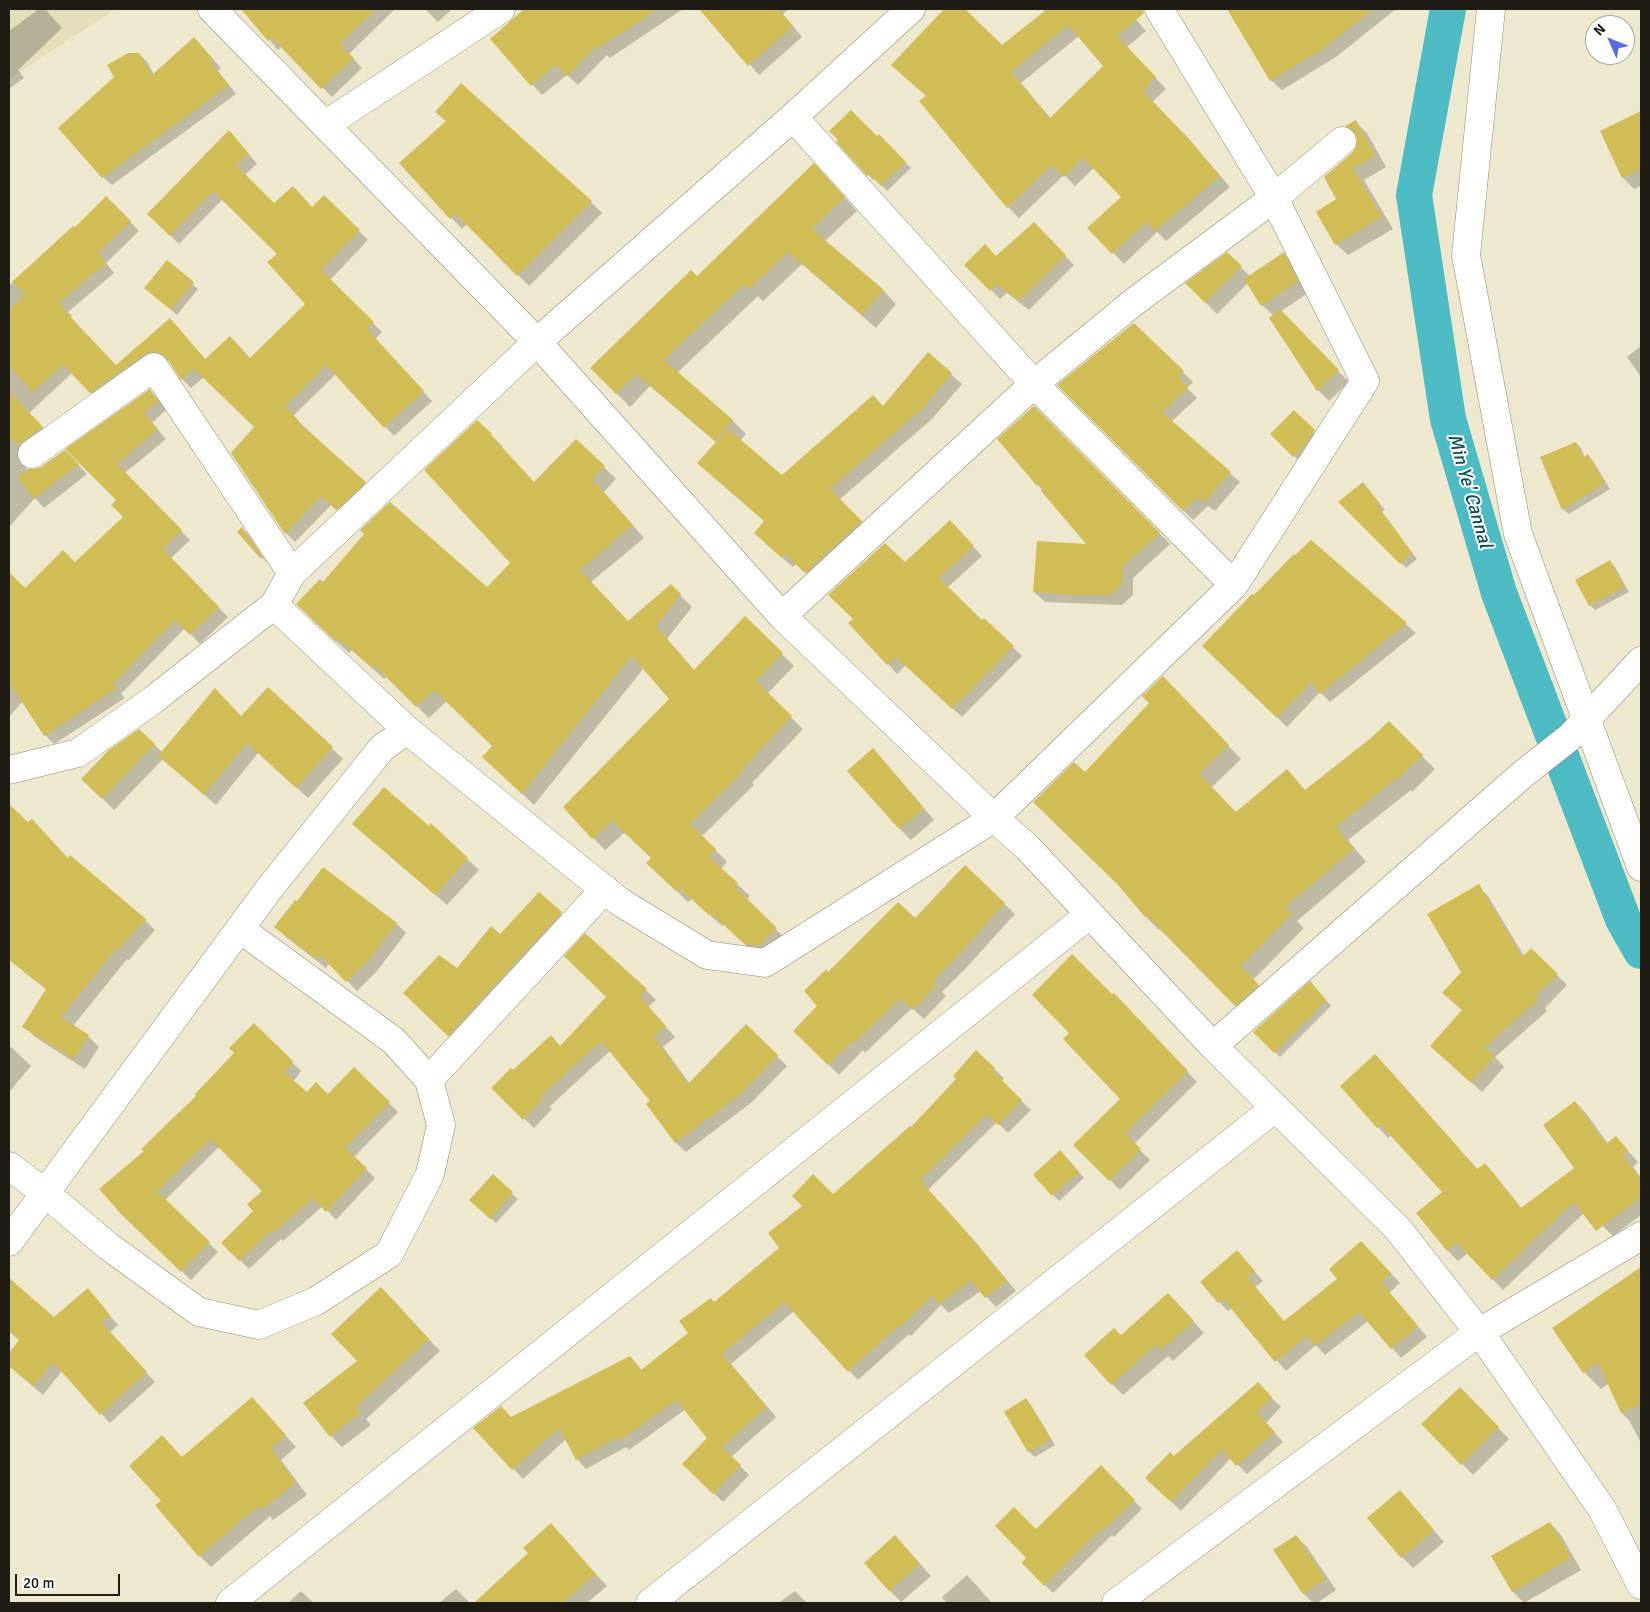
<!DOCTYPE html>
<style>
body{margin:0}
#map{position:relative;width:1650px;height:1612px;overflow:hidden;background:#eee9ce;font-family:Signika,sans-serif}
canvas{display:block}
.frame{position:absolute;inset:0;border:10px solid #1d1b12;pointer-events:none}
.north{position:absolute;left:1585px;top:15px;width:50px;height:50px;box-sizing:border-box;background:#fff;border:1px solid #a5a4a0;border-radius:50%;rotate:314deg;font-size:14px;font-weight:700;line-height:20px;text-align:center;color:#1d1b12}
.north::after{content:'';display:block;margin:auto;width:18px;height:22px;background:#576ce2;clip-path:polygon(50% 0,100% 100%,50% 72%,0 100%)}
.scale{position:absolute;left:15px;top:1574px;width:105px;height:22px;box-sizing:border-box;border:2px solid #1d1b12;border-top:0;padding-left:6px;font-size:15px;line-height:18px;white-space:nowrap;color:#1d1b12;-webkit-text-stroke:4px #fff;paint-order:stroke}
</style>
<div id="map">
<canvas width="1650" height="1612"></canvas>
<div class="frame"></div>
<div class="north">N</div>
<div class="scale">20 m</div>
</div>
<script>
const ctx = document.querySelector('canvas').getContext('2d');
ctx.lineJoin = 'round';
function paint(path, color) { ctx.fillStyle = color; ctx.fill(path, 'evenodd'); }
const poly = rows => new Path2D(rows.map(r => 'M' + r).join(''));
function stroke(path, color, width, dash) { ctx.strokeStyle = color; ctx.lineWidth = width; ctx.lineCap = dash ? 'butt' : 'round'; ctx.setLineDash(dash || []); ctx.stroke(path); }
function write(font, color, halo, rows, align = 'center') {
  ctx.font = font + ' Signika,sans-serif'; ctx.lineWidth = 4; ctx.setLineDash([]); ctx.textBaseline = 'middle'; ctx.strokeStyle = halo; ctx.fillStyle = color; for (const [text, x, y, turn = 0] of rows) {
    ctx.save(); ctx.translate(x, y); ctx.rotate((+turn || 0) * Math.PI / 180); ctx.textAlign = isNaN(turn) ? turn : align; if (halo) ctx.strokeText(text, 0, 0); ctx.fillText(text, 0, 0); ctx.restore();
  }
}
const built = poly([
 [9,9,116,9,9,79]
]);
const shadow = poly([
 [39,9,45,9,62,28,18,70,24,78,9,89,9,31],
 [243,9,395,9,349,54,362,68,332,97,282,46,278,50],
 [425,9,452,9,438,22],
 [526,9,683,9,610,58,607,55,578,85,567,75,542,95,492,40],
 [701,9,789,9,783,14,802,37,759,75],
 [946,9,963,9,1002,46,1045,12,1043,9,1127,9,1146,31,1127,47,1166,89,1152,102,1199,151,1230,187,1166,241,1157,232,1124,264,1089,228,1122,197,1094,168,1075,186,1064,175,1019,218,1008,207,921,101,927,96,893,65],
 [1079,36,1105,66,1051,119,1021,83],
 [1228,9,1396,9,1336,57,1282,90,1271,80],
 [203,48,221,68,218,71,236,94,112,185,103,177,139,54,148,63,154,75],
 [1641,112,1641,186,1634,189,1623,178,1601,132],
 [1356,122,1367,133,1386,167,1364,180,1393,229,1348,255,1336,244,1338,200,1353,154,1358,147,1358,137,1347,126],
 [879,136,911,168,887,191,875,178,873,180,838,142,877,138],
 [238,141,257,164,245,175,274,205,312,209,324,197,368,240,330,280,382,332,375,339,432,401,394,436,336,374,293,416,374,492,346,518,331,505,295,542,286,533,256,427,204,377,191,388,182,379,171,361,162,360,100,402,72,373,29,413,51,437,26,457,25,466,26,469,34,471,42,468,65,451,87,474,44,508,35,498,9,527,9,286,26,269,27,270,75,229,106,197,139,231,106,263,114,273,68,312,72,316,70,318,116,367,170,320,206,360,250,359,307,304,278,254,223,199,179,244,149,214],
 [401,164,591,202,602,213,529,286,467,224,462,229],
 [827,178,857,211,825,241,883,290,896,304,876,328,802,264,763,301,758,296,677,373,733,421,746,434,740,441,782,477,883,407,928,354,962,384,933,418,839,500,872,532,817,583,797,563,793,567,766,544,765,522,699,463,717,443,650,386,630,407,592,368,697,278],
 [1034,224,1074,265,1029,310,1007,293,1000,299,966,265,996,258],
 [1227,254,1250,276,1283,254,1295,265,1308,293,1280,312,1349,382,1329,401,1318,390,1271,318,1274,316,1262,305,1248,283,1217,314,1187,284],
 [167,262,198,289,177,315,151,293],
 [1133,324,1193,382,1187,388,1197,398,1171,422,1240,482,1215,511,1208,506,1193,520,1059,385],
 [1641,346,1641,377,1627,357],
 [150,391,159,400,166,410,152,423,166,439,125,473,190,540,171,558,228,617,200,644,185,628,121,694,125,698,54,744,45,735,23,701,9,717,9,573,25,590,75,564,125,517,118,500,67,450],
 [1033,407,1170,544,1133,578,1133,595,1122,605,1045,602,1034,592,1089,545,999,439],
 [1294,412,1325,443,1305,467,1272,434],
 [477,421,503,447,502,448,535,483,576,440,616,479,604,492,644,538,591,582,629,622,671,586,692,607,667,639,695,671,745,618,794,666,767,694,803,729,752,783,754,785,702,836,727,862,721,869,750,896,746,900,788,941,757,956,724,924,722,926,692,899,688,902,648,863,653,858,625,832,605,850,593,838,670,699,644,668,534,805,496,769,494,746,447,701,429,718,387,676,384,679,352,650,349,653,309,616,323,584,487,589,512,563],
 [1576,443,1581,448,1585,458,1588,456,1593,461,1610,489,1569,514,1563,509],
 [1368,489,1385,510,1382,512,1417,559,1406,568,1340,502],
 [242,529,248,534,267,563,238,532],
 [959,531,982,556,947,588,982,622,984,619,1022,656,962,717,906,665,897,674,888,664,905,564],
 [1311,542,1416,633,1330,702,1320,692,1287,727,1204,646],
 [1610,562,1615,567,1629,592,1595,610,1590,605],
 [268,689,343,759,308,798,258,753,216,805,163,759,114,810,83,779,139,730,162,752,241,717],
 [1176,691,1241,759,1211,788,1236,813,1287,771,1306,791,1372,738,1389,723,1435,769,1412,792,1411,790,1348,840,1366,862,1297,921,1304,928,1253,980,1271,998,1249,1018,1161,928,1159,930,1146,917,1121,886,1085,774],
 [884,761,934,820,911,840,900,829],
 [9,806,68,859,145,920,155,930,129,960,127,959,73,1026,88,1036,99,1047,85,1069,35,1037,24,1026,47,990,24,972,13,962,26,945,9,929],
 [353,824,429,827,431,825,479,870,447,905],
 [965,867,1015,914,966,968,942,992,946,996,924,1019,912,1008,865,1053,863,1050,839,1075,795,1031,819,1006,828,973,915,920],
 [1478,886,1488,896,1524,956,1531,949,1567,985,1545,1008,1547,1011,1495,1057,1504,1067,1482,1092,1442,1056,1463,1011,1463,972],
 [539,894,571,923,458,1045,404,992,457,970,501,936],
 [396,923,406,933,377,971,357,991,330,963,326,968,286,937,276,927],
 [1316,988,1331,1006,1280,1057,1255,1032],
 [646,990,656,1000,648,1007,675,1037,663,1047,690,1084,746,1026,787,1066,752,1102,686,1152,676,1143,648,1104,652,1101,610,1051,549,1107,552,1109,534,1128,493,1088,513,1072,561,1047],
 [1124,1005,1197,1082,1134,1144,1150,1160,1120,1190,1075,1145,1122,1099],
 [254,1024,301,1071,293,1082,307,1093,328,1096,354,1069,398,1112,354,1157,375,1178,336,1220,323,1206,283,1241,281,1239,249,1269,223,1243,255,1211,264,1191,219,1147,165,1200,218,1252,191,1280,121,1213,146,1152,236,1053],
 [9,1045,31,1066,9,1092],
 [976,1052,1004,1078,1001,1081,1031,1110,1008,1133,997,1122,928,1190,973,1239,1016,1291,996,1307,981,1291,949,1313,941,1305,911,1336,909,1334,858,1380,794,1311,731,1364,776,1417,731,1457,749,1475,723,1502,684,1464,709,1438,686,1409,629,1450,626,1447,586,1469,577,1459,566,1439,523,1479,475,1428,511,1418,630,1357,642,1370,689,1333,715,1304,781,1248,833,1196,911,1129,958,1079],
 [1386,1066,1478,1170,1485,1164,1495,1175,1522,1209,1576,1168,1575,1102,1586,1113,1608,1144,1616,1138,1638,1162,1633,1167,1641,1178,1641,1215,1613,1236,1595,1219,1584,1213,1503,1290,1468,1253,1458,1261,1448,1251,1418,1213,1443,1193,1392,1135,1388,1138,1378,1127],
 [1066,1157,1084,1178,1059,1201,1035,1175],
 [493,1176,518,1199,496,1223,471,1200],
 [1371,1252,1400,1283,1389,1293,1427,1337,1401,1358,1368,1321,1325,1355,1316,1345,1286,1371,1232,1308,1228,1311,1219,1302,1246,1262,1263,1281,1255,1287,1284,1322],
 [1629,1277,1641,1290,1641,1443,1629,1420,1622,1413,1609,1383,1601,1389,1584,1372,1554,1328],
 [16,1286,54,1318,88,1290,118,1325,110,1332,155,1382,110,1423,62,1371,43,1395,9,1366,9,1355,20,1341,9,1331,9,1295],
 [393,1300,440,1351,366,1419,371,1425,342,1447,331,1436,358,1361],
 [1179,1306,1204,1333,1173,1361,1168,1356,1123,1395,1112,1384,1121,1337],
 [1258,1384,1281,1407,1266,1423,1283,1442,1247,1474,1231,1458,1181,1511,1147,1478,1174,1457],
 [1460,1388,1509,1439,1473,1475,1423,1424],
 [252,1398,296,1447,281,1460,307,1495,273,1520,270,1516,211,1567,200,1556,162,1501],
 [1026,1400,1031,1405,1055,1445,1035,1457,1029,1452,1006,1413],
 [1101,1467,1142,1509,1114,1537,1112,1535,1053,1593,1023,1563,1028,1558,1036,1531],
 [1400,1491,1444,1542,1413,1568,1402,1557],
 [1550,1523,1561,1535,1581,1570,1524,1603,1513,1592,1493,1556],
 [551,1525,607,1586,587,1603,476,1603,530,1553],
 [1296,1536,1307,1547,1336,1590,1317,1603,1313,1603,1303,1593],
 [906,1548,931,1576,901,1602,889,1590],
 [967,1575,978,1587,992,1603,947,1603,942,1597],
 [456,1589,470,1603,439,1603],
 [301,1591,314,1603,288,1603],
 [795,1591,807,1603,778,1603]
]);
const canal = poly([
 [1448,9,1414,195,1448,419,1499,593,1623,919,1641,951]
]);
const building = poly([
 [241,9,376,9,340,44,354,58,321,89,272,38,268,41],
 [524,9,658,9,598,48,596,46,567,76,556,65,531,86,490,39],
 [699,9,778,9,793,26,748,66],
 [944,9,965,9,1002,45,1047,9,1143,9,1144,13,1117,36,1156,77,1143,91,1189,139,1220,176,1155,231,1147,222,1112,254,1087,228,1121,197,1083,158,1064,177,1052,165,1007,208,919,101,926,96,891,65],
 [1068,25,1103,66,1050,118,1011,72],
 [1227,9,1373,9,1323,49,1270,81],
 [194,37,213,59,210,62,229,85,102,178,58,128,114,77,107,65,128,53,139,53,152,75],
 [461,83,592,201,517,276,456,214,450,219,399,163,446,121,435,112],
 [851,110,877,136,879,134,906,162,881,186,869,174,867,176,836,142,838,140,829,131],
 [1641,111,1641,169,1622,178,1600,131],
 [1356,120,1375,156,1353,168,1382,217,1335,245,1316,212,1336,199,1324,177,1352,153,1356,147,1357,139,1354,131,1345,126],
 [229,130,249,154,236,165,274,203,293,186,312,207,324,195,360,230,321,270,374,322,367,329,424,391,384,428,326,365,285,406,299,421,298,422,366,482,336,510,321,496,285,534,231,453,254,427,194,369,201,363,181,380,167,358,160,353,152,352,145,354,90,393,63,365,33,392,9,366,9,310,25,294,12,282,73,226,75,227,106,196,131,221,98,253,106,263,60,302,64,306,62,308,116,365,170,318,205,359,230,336,250,358,305,304,267,262,277,254,213,191,170,236,147,214],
 [814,163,845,197,812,229,884,290,862,315,788,252,749,289,744,284,664,360,733,420,715,441,636,374,616,394,590,368,691,270,697,276],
 [1034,222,1066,255,1019,301,997,284,990,291,964,265,985,244,996,256],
 [1227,252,1242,266,1205,303,1185,283],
 [1284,252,1298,281,1261,306,1244,279],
 [167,260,194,282,171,310,144,288],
 [1280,309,1339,370,1317,391,1269,318],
 [1134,323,1184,371,1178,377,1188,388,1162,412,1231,472,1204,503,1198,497,1183,511,1057,385],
 [928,352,952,373,923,408,830,489,862,521,805,573,785,554,782,558,754,533,764,521,697,463,728,429,782,475,873,395,883,406],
 [150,389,158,401,144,413,158,429,117,464,182,530,163,549,219,607,190,635,175,620,113,684,117,688,44,736,9,682,9,572,25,588,63,550,75,562,123,517,111,505,116,500,65,449],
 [9,391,43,427,23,441,19,446,9,436],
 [1034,406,1160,533,1123,567,1122,584,1111,595,1069,595,1033,592,1037,541,1086,544,1041,491,1041,483,1037,486,997,439],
 [1294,410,1315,430,1306,444,1293,457,1270,434],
 [477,420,492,434,491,435,534,482,576,439,605,466,592,479,633,525,580,570,628,621,671,584,681,594,656,626,694,670,745,616,783,653,756,681,792,716,741,771,743,772,690,824,716,849,709,857,738,883,735,887,777,928,759,946,744,944,711,913,709,915,679,888,676,891,646,863,651,858,612,821,592,839,563,807,669,699,632,656,522,794,482,757,492,746,434,690,416,707,374,665,372,668,339,639,336,642,296,604,320,579,323,582,364,534,360,530,390,502,487,587,510,563,424,470],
 [1576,442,1583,458,1588,454,1605,483,1562,510,1540,457],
 [65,450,79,464,34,499,17,477,28,469,34,469,41,467],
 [1363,482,1380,504,1378,506,1412,553,1400,564,1338,502],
 [950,520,974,546,939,578,982,620,984,618,1014,646,952,709,896,657,887,665,848,623,853,619,828,595,885,543,905,562],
 [242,527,262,557,261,559,237,532],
 [1311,540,1407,623,1320,694,1311,682,1277,718,1202,646,1252,594,1254,595,1294,554,1295,555],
 [1610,560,1624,587,1589,606,1575,580],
 [1163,676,1229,745,1199,774,1236,812,1287,769,1305,790,1372,737,1389,721,1423,755,1398,779,1397,778,1336,827,1354,849,1285,907,1292,914,1241,966,1259,985,1235,1006,1147,916,1145,917,1118,885,1033,802,1074,762,1085,772,1149,703,1142,696],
 [268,687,333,747,296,788,247,743,204,795,158,756,215,688,241,716],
 [139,729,155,744,102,799,81,779,109,750],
 [873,748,924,808,899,829,847,771],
 [384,787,429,826,431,823,468,858,435,895,352,824],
 [9,804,28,822,32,819,68,858,70,855,146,919,118,950,116,949,61,1017,89,1035,74,1059,22,1027,46,989,9,960],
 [965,865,1005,903,956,958,933,981,937,985,913,1010,901,998,854,1043,852,1041,828,1065,793,1031,817,1006,804,991,826,969,828,972,898,902,915,918],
 [323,867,397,923,368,961,346,982,319,954,316,959,274,927,295,900,297,901],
 [1479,884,1522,957,1531,948,1558,974,1535,997,1538,1000,1485,1047,1495,1056,1471,1083,1430,1046,1462,1010,1442,993,1461,972,1427,914],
 [539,892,562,912,448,1036,403,993,439,955,457,968,491,926,500,934],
 [585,933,647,989,640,997,666,1026,654,1037,688,1084,746,1024,778,1055,742,1093,675,1143,646,1104,650,1101,601,1041,541,1096,543,1099,523,1120,491,1088,511,1068,513,1070,551,1035,560,1046,606,997,564,956],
 [1072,954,1112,994,1114,993,1188,1071,1125,1133,1141,1149,1109,1181,1073,1145,1120,1099,1063,1039,1069,1033,1032,995],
 [1310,981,1326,1000,1274,1053,1253,1032],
 [254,1023,293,1061,285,1073,307,1092,316,1082,328,1094,354,1067,390,1102,345,1148,367,1168,326,1212,313,1198,273,1233,271,1231,239,1261,221,1243,253,1211,247,1204,262,1191,210,1139,157,1191,210,1242,181,1272,121,1214,99,1189,144,1151,141,1149,196,1096,195,1094,234,1053,229,1048],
 [976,1050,995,1068,993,1071,1022,1100,998,1125,987,1114,920,1180,963,1228,1007,1281,985,1298,971,1281,938,1304,932,1295,900,1327,898,1326,848,1372,784,1302,722,1354,767,1407,722,1447,741,1465,713,1494,682,1464,707,1438,676,1400,619,1441,616,1438,576,1460,559,1428,512,1470,473,1428,501,1406,511,1417,630,1356,641,1370,688,1333,679,1321,711,1298,714,1302,779,1248,768,1233,802,1206,792,1196,813,1174,833,1194,910,1126,911,1127,956,1079,953,1076],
 [1375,1054,1477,1169,1485,1163,1521,1208,1574,1168,1543,1125,1575,1101,1606,1144,1616,1136,1628,1150,1623,1156,1641,1180,1641,1197,1596,1231,1574,1202,1492,1280,1457,1243,1447,1251,1416,1213,1442,1192,1381,1125,1377,1128,1340,1086],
 [1060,1150,1079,1172,1052,1196,1033,1175],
 [493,1174,513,1192,490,1219,469,1200],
 [1361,1241,1391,1273,1381,1282,1418,1326,1391,1349,1359,1312,1315,1346,1307,1336,1275,1362,1223,1299,1218,1303,1200,1282,1237,1250,1255,1271,1247,1277,1284,1321,1337,1279,1329,1269],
 [1641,1267,1641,1404,1621,1413,1598,1363,1583,1373,1552,1328],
 [9,1278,54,1317,88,1288,110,1315,101,1322,147,1372,100,1415,53,1362,33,1386,9,1366,9,1353,19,1340,9,1331],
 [381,1287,429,1339,356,1407,360,1413,330,1437,303,1403,357,1361,331,1334],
 [1168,1293,1194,1321,1161,1350,1156,1345,1111,1385,1084,1355,1114,1328,1121,1335],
 [1258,1382,1272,1397,1257,1413,1275,1432,1236,1466,1222,1449,1171,1502,1145,1478,1170,1452,1174,1456],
 [1460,1387,1499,1427,1461,1465,1421,1424],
 [252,1397,286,1435,271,1448,296,1483,261,1510,258,1506,199,1557,155,1505,161,1501,129,1466,162,1435,182,1457],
 [1026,1398,1051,1439,1028,1452,1004,1412],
 [1101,1465,1135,1500,1105,1529,1103,1527,1044,1586,1022,1563,1026,1558,995,1526,1014,1507,1036,1529],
 [1400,1490,1434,1530,1401,1558,1367,1518],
 [1550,1522,1571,1558,1512,1592,1491,1556],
 [551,1523,596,1574,563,1603,474,1603,528,1553,523,1548],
 [895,1535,920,1564,889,1591,864,1563],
 [1296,1535,1326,1579,1303,1594,1273,1550]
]);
const minor = poly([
 [212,9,537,342,782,616,994,818,1028,848,1213,1046,1398,1229,1488,1344,1602,1509,1641,1585],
 [1491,9,1466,255,1518,534,1641,867],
 [793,117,1034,384,1234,585],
 [325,125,501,9],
 [32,454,154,367,292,573],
 [274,605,407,730,620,902,707,955,765,963,994,818,1234,585,1365,381,1274,198,1159,9],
 [782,616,1034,384,1134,302,1274,198,1342,141],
 [9,770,78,753,153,700,274,605,292,573,537,342,793,117,911,9],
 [1213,1046,1523,774,1570,737,1641,661],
 [429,1080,605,889],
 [9,1166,45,1193,108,1246,199,1312,259,1325,316,1301,389,1254,430,1174,441,1125,429,1080,394,1041,240,929],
 [9,1242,269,889,382,748,407,730],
 [230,1603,1090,914],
 [650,1603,1275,1108],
 [1116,1603,1478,1333,1641,1236]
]);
const waterNames = [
 ["Min Ye' Cannal",1469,491,74]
];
paint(built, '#e4debc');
paint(shadow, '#0003');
stroke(canal, '#4cbbc3', 36);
paint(building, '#d0bd56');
stroke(minor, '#908b72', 29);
stroke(minor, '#fff', 28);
write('italic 19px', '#0d5054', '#fff', waterNames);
</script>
